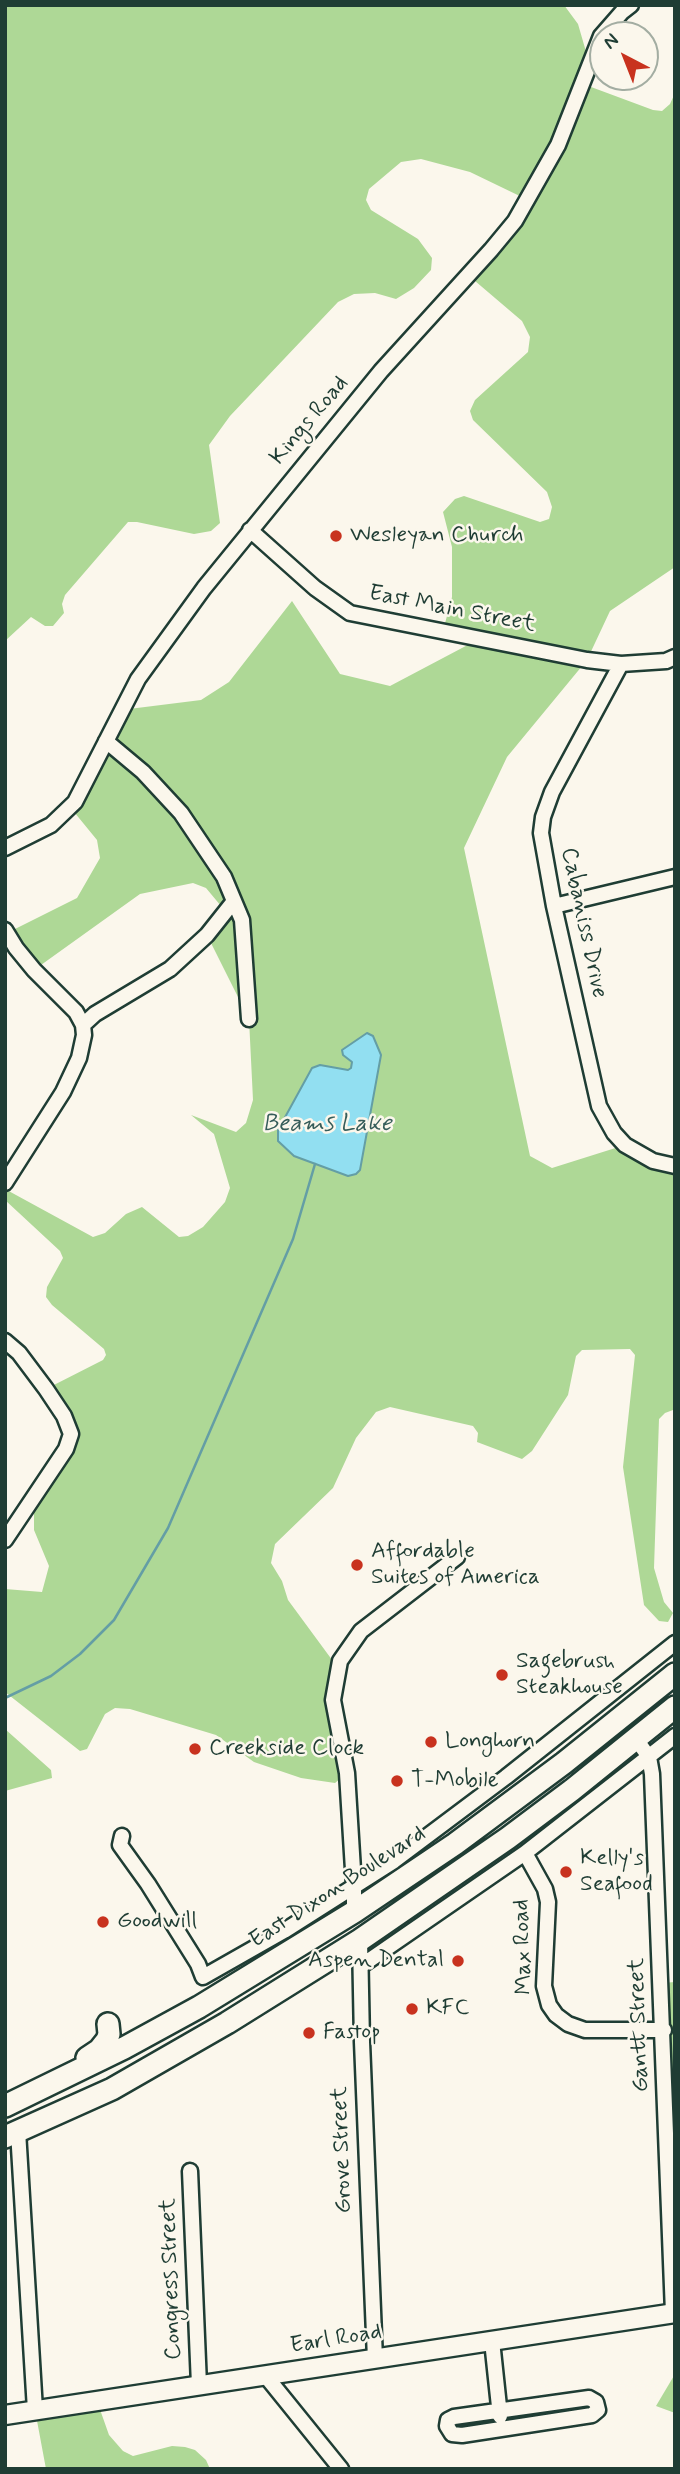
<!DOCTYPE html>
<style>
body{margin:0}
#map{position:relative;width:680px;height:2474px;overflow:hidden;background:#fbf7ec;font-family:Mynerve,sans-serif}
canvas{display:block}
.frame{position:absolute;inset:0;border:7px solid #1f3d34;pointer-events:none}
.north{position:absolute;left:589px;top:21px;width:70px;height:70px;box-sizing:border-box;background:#fbf7ec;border:2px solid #a3ada2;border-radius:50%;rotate:318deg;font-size:19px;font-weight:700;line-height:28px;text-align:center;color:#1f3d34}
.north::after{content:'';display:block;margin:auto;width:24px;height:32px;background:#c8321e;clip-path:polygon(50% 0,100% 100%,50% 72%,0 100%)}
</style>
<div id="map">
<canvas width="680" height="2474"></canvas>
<div class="frame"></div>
<div class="north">N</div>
</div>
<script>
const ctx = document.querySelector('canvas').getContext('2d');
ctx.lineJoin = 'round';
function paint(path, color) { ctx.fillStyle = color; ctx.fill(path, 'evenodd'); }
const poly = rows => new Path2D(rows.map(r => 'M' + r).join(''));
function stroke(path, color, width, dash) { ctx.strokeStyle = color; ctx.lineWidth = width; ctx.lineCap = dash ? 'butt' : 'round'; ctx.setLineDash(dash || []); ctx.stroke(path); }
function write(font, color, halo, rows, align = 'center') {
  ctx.font = font + ' Mynerve,sans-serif'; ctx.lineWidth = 5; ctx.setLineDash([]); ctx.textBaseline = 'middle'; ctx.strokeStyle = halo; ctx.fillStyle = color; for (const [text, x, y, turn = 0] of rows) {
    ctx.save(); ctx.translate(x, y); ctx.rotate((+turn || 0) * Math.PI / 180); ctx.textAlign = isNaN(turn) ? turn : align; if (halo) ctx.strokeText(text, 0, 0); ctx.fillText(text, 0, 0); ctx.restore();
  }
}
const green = poly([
 [5,5,564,5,578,24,589,62,583,84,653,110,662,111,670,104,675,93,675,567,610,611,587,660,507,757,464,848,530,1156,552,1168,625,1145,675,1166,675,1412,673,1410,665,1413,659,1419,654,1568,664,1602,673,1613,668,1622,659,1621,644,1605,623,1467,635,1355,630,1349,582,1350,576,1356,568,1395,532,1451,522,1459,477,1442,478,1433,473,1426,390,1407,376,1412,356,1438,333,1488,275,1544,271,1563,282,1581,288,1600,338,1668,336,1675,347,1773,335,1783,301,1778,254,1762,216,1735,130,1709,115,1708,105,1714,87,1749,80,1751,5,1692,5,1589,42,1592,49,1566,34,1530,34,1497,70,1443,46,1389,103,1360,106,1355,104,1349,52,1305,46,1297,47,1287,63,1258,60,1251,5,1200,5,1189,93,1237,105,1233,126,1214,142,1207,179,1237,188,1236,203,1227,225,1202,230,1188,214,1134,191,1115,236,1132,246,1123,253,1100,249,1019,207,935,226,912,206,888,193,883,140,894,34,970,7,933,77,898,100,858,97,840,70,807,121,710,201,700,229,682,292,601,340,674,390,686,479,639,443,631,452,597,452,547,443,512,455,499,464,496,540,522,549,519,552,507,547,492,473,420,470,411,475,400,528,352,530,337,522,321,468,275,528,200,470,172,421,159,401,162,369,189,366,200,371,210,418,239,432,258,431,270,414,288,396,299,375,293,354,294,338,302,230,416,209,445,220,523,211,531,194,534,137,522,128,522,65,595,62,604,64,613,53,626,45,626,31,617,5,641],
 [5,1729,51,1770,52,1778,5,1791],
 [675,1982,675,2079,665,2068,662,1983],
 [675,2374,675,2413,656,2406],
 [97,2401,109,2435,123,2451,133,2456,172,2446,185,2447,195,2450,206,2460,210,2469,46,2469,35,2410]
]);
const water = poly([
 [367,1033,373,1036,381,1055,360,1170,356,1174,348,1176,294,1156,278,1141,278,1130,312,1068,320,1065,348,1070,351,1068,352,1062,343,1055,342,1050,367,1033]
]);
const stream = poly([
 [5,1698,51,1676,80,1654,114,1620,168,1528,293,1239,315,1164]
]);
const minor = poly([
 [250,530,315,588,350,613,587,660,621,664,666,661,675,657],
 [621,664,552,792,543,817,541,833,554,906,599,1106,614,1133,625,1145,653,1161,675,1166],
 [106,741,143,772,181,813,224,877,242,920,249,1019],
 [5,848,51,825,75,802,138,679,204,588,381,371,491,250,515,221,558,145,601,36,622,12,631,5],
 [554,906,675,877],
 [5,930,16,948,34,970,76,1012,83,1025,84,1035,79,1058,63,1092,5,1183],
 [83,1025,95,1014,170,969,207,935,234,901],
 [5,1341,19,1353,46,1389,64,1416,71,1434,66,1449,5,1540],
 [636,1739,649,1757,652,1774,673,2313],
 [122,1836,120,1845,148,1884,198,1964,203,1977,284,1931,394,1861,506,1777,675,1643],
 [525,1853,545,1889,548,1902,544,1986,549,2005,556,2015,568,2024,585,2030,664,2030],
 [354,1912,354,1886,347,1773,333,1700,340,1661,361,1631,457,1557],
 [360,1940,362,2042,375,2359],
 [361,1966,525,1853,675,1736],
 [18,2131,35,2410],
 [190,2171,199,2385],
 [492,2341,500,2416],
 [265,2375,341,2469],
 [589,2398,596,2402,598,2410,592,2415,462,2435,452,2434,447,2426,448,2420,454,2417,589,2398]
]);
const major = poly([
 [5,2415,675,2313]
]);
const highway = poly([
 [87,2058,99,2050,107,2040,109,2034,108,2024],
 [5,2106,124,2048,199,2007,354,1912,455,1844,564,1763,675,1674],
 [5,2137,112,2089,227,2023,360,1940,508,1838,572,1790,675,1707]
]);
const markers = [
 [336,536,7,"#c8321e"],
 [357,1565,7,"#c8321e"],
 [502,1675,7,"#c8321e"],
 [431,1742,7,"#c8321e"],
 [195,1749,7,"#c8321e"],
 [397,1781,7,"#c8321e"],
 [566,1872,7,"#c8321e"],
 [103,1922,7,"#c8321e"],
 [458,1961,7,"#c8321e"],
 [412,2009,7,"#c8321e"],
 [309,2033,7,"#c8321e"]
];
const streetNames = [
 ["Kings Road",310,421,-50],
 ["East Main Street",452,610,11],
 ["Cabaniss Drive",583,923,78],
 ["East Dixon Boulevard",338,1888,-33],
 ["Max Road",524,1947,-92],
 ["Gantt Street",640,2025,-92],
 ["Grove Street",343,2150,-92],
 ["Congress Street",172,2279,-92],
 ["Earl Road",336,2340,-9]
];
const poiNames = [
 ["Wesleyan Church",350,536],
 ["Affordable",371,1552],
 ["Suites of America",371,1578],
 ["Sagebrush",516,1662],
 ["Steakhouse",516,1688],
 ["Longhorn",445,1742],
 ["Creekside Clock",209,1749],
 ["T-Mobile",411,1781],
 ["Kelly's",580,1859],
 ["Seafood",580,1885],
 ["Goodwill",117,1922],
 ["Aspen Dental",444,1961,"right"],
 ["KFC",426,2009],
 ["Fastop",323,2033]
];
const waterNames = [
 ["Beams Lake",327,1125]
];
paint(green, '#aed896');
paint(water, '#92dff1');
stroke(water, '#649ea5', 2);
stroke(stream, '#649ea5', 2.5);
stroke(minor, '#1f3d34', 19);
stroke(major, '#1f3d34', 23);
stroke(highway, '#1f3d34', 26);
stroke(minor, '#fbf7ec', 14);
stroke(major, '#fbf7ec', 18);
stroke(highway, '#fbf7ec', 21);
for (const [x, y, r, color] of markers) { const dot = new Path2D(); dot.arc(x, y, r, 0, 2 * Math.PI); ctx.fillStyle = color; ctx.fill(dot); stroke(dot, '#fbf7ec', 2.5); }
write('23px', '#1f3d34', '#fbf7ec', streetNames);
write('23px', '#1f3d34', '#fbf7ec', poiNames, 'left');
write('italic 24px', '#365d5a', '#fbf7ec', waterNames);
</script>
